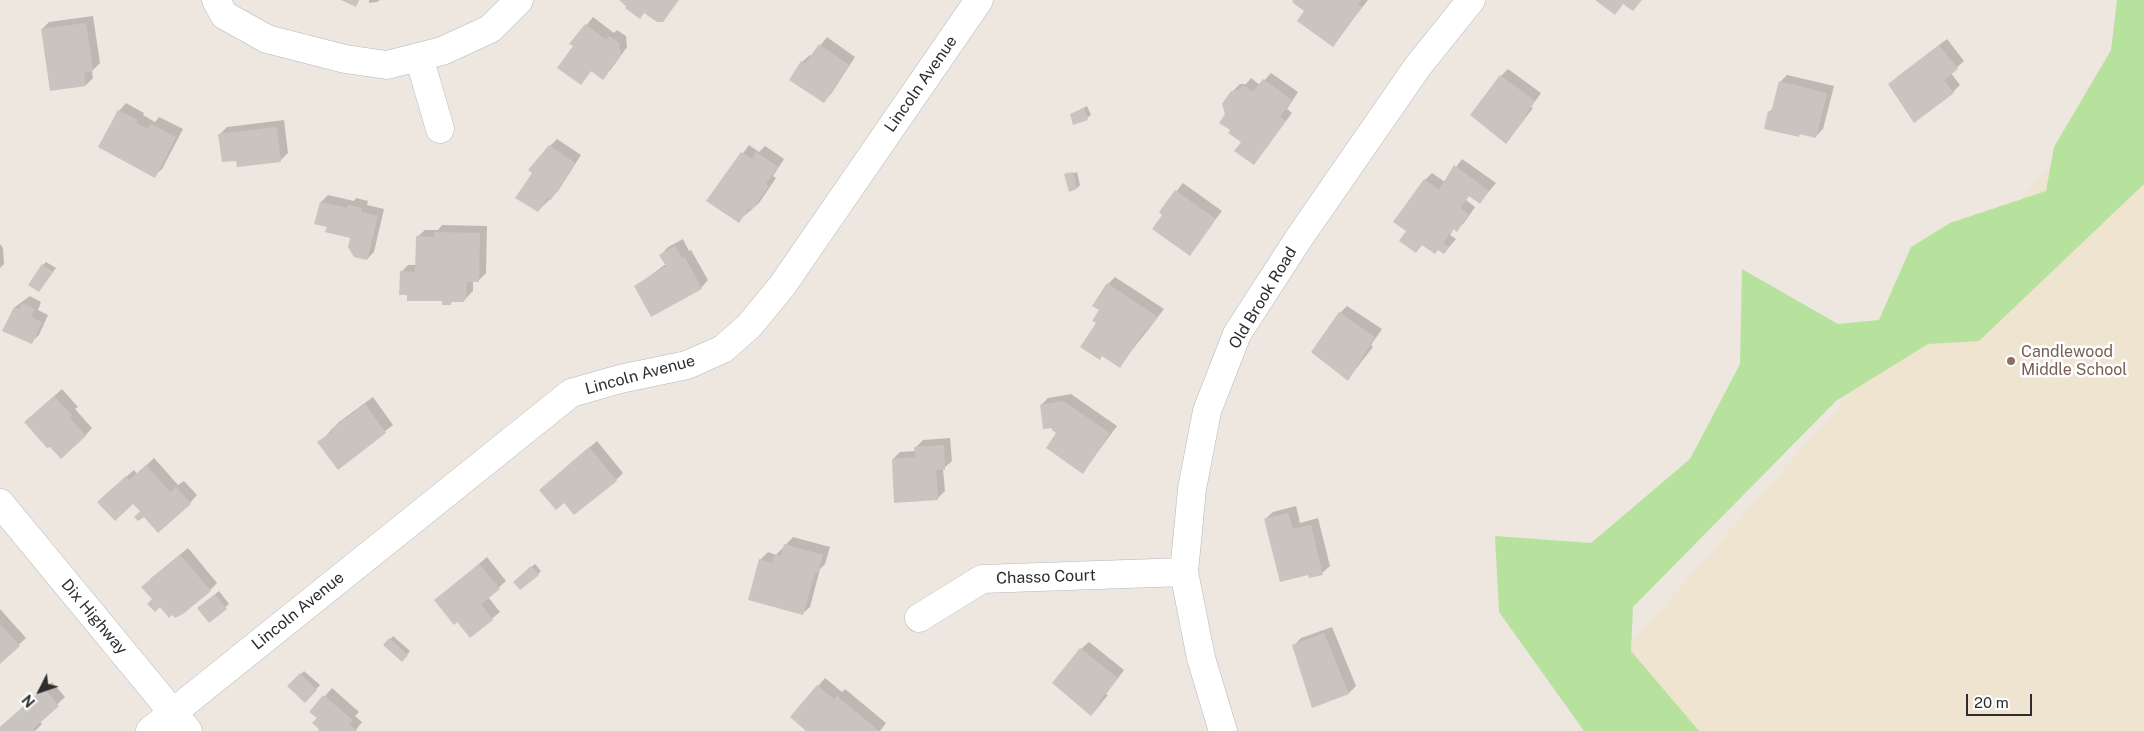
<!DOCTYPE html>
<style>
body{margin:0}
#map{position:relative;width:2144px;height:731px;overflow:hidden;background:#eee7e0;font-family:"Public Sans",sans-serif}
canvas{display:block}
.north{position:absolute;left:15px;top:666px;width:50px;height:50px;-webkit-text-stroke:4px #fff;paint-order:stroke;rotate:229deg;font-size:14px;font-weight:700;line-height:20px;text-align:center;color:#2d2d2d}
.north::after{content:'';display:block;margin:auto;width:18px;height:22px;background:#2d2d2d;clip-path:polygon(50% 0,100% 100%,50% 72%,0 100%)}
.scale{position:absolute;left:1966px;top:694px;width:66px;height:22px;box-sizing:border-box;border:2px solid #2d2d2d;border-top:0;padding-left:6px;font-size:15px;line-height:18px;white-space:nowrap;color:#2d2d2d;-webkit-text-stroke:4px #fff;paint-order:stroke}
</style>
<div id="map">
<canvas width="2144" height="731"></canvas>
<div class="north">N</div>
<div class="scale">20 m</div>
</div>
<script>
const ctx = document.querySelector('canvas').getContext('2d');
ctx.lineJoin = 'round';
function paint(path, color) { ctx.fillStyle = color; ctx.fill(path, 'evenodd'); }
const poly = rows => new Path2D(rows.map(r => 'M' + r).join(''));
function stroke(path, color, width, dash) { ctx.strokeStyle = color; ctx.lineWidth = width; ctx.lineCap = dash ? 'butt' : 'round'; ctx.setLineDash(dash || []); ctx.stroke(path); }
function write(font, color, halo, rows, align = 'center') {
  ctx.font = font + ' "Public Sans",sans-serif'; ctx.lineWidth = 5; ctx.setLineDash([]); ctx.textBaseline = 'middle'; ctx.strokeStyle = halo; ctx.fillStyle = color; for (const [text, x, y, turn = 0] of rows) {
    ctx.save(); ctx.translate(x, y); ctx.rotate((+turn || 0) * Math.PI / 180); ctx.textAlign = isNaN(turn) ? turn : align; if (halo) ctx.strokeText(text, 0, 0); ctx.fillText(text, 0, 0); ctx.restore();
  }
}
const education = poly([
 [2144,58,2144,731,1670,731,1613,664]
]);
const green = poly([
 [2117,0,2144,0,2144,184,1979,341,1928,344,1836,401,1633,607,1631,651,1699,731,1584,731,1499,612,1495,536,1591,543,1690,459,1740,364,1742,269,1838,324,1879,320,1911,247,1950,223,2046,191,2054,147,2111,50]
]);
const shadow = poly([
 [369,0,380,0,377,2,369,3],
 [1295,0,1368,0,1333,45],
 [93,16,100,63,92,71,93,78,86,85,42,29,49,22],
 [593,17,614,33,617,30,626,36,627,47,610,71,592,70,581,84,575,46,571,44],
 [827,37,855,57,831,94,824,101,790,80,802,62,810,55,812,56],
 [1947,39,1964,61,1951,73,1960,85,1953,92,1897,77],
 [1508,69,1541,93,1531,107,1533,108,1506,143,1501,76],
 [1271,73,1298,92,1287,109,1292,113,1254,164,1243,141,1231,130,1226,114,1232,92,1240,84,1246,84,1251,78,1260,85],
 [1787,75,1834,86,1823,129,1816,136,1801,133,1798,136,1769,112,1774,107,1780,82],
 [126,103,144,113,143,115,155,122,159,117,183,129,162,169,154,176,119,111],
 [1087,106,1091,115,1087,118,1071,114],
 [284,120,288,153,280,161,237,159,220,134,227,127],
 [557,139,581,155,558,191,538,211,550,146],
 [749,145,759,152,765,146,784,159,773,176,776,178,759,203,738,221,708,201],
 [1462,159,1496,183,1480,202,1470,195,1466,200,1475,207,1464,223,1456,230,1454,228,1450,235,1456,239,1444,253,1408,231,1425,180,1432,173,1445,182],
 [1068,172,1068,175,1077,172,1080,185,1077,188,1066,175],
 [1183,183,1222,211,1189,254,1160,212],
 [328,195,354,201,356,198,368,201,367,205,384,209,374,252,367,259,352,237,328,226,321,202],
 [442,225,487,226,486,273,478,281,473,281,473,291,466,298,453,301,450,304,443,300,408,294,401,272,408,265,417,265,417,237,425,230,438,230],
 [683,239,689,251,691,250,708,280,701,288,636,286,666,264,661,255,668,247],
 [0,244,3,248,4,264,0,268],
 [46,262,56,268,42,287,43,265],
 [1115,277,1164,309,1119,367,1098,323,1108,284],
 [30,296,41,302,38,310,48,315,39,335,31,342,15,307],
 [1347,306,1382,329,1371,345,1373,347,1348,379,1340,313],
 [62,389,78,407,75,409,92,428,85,436,33,415],
 [1071,394,1117,426,1083,472,1041,405,1048,398],
 [373,397,393,425,338,468,319,443,339,422],
 [950,438,952,461,943,469,945,491,937,499,893,459,900,452,916,451,916,447,923,440],
 [597,441,623,473,616,480,564,501,540,490],
 [154,458,178,485,184,481,197,495,190,503,141,511,133,502,106,494,134,470,137,474],
 [1296,506,1300,523,1318,518,1330,566,1322,573,1309,573,1265,519,1273,512],
 [793,537,830,547,825,564,820,569,810,607,802,614,760,560,768,552,776,555],
 [188,548,217,583,210,590,154,599,150,579],
 [487,557,506,581,488,597,500,612,470,637,457,620,436,600],
 [535,564,541,571,538,574,518,578],
 [219,591,229,604,209,621,202,605],
 [0,609,26,638,0,662],
 [1332,627,1356,686,1349,693,1293,646,1301,638],
 [393,636,410,651,405,657,385,645],
 [1089,642,1124,670,1106,694,1108,695,1091,715,1081,649],
 [304,671,320,685,305,701,289,686],
 [825,678,842,692,845,689,886,723,880,731,808,731,792,717],
 [52,682,65,697,40,721,42,724,35,731,0,731,0,727],
 [332,688,359,712,355,716,362,722,355,731,319,731,318,718,311,712]
]);
const building = poly([
 [341,0,359,0,356,7],
 [619,0,679,0,663,22,657,22,644,13,640,19,625,8,626,6],
 [1293,0,1361,0,1358,4,1362,7,1333,47,1297,21,1304,11,1292,2],
 [1595,0,1642,0,1633,11,1623,4,1615,15],
 [86,23,93,71,84,73,86,86,50,91,41,29],
 [585,24,606,40,609,36,619,43,621,55,603,80,591,71,581,85,557,68,573,46,569,44],
 [819,44,849,65,824,103,789,80,801,61,805,64],
 [1939,45,1958,69,1944,80,1954,93,1914,123,1888,84],
 [1500,75,1535,101,1525,115,1527,116,1506,144,1470,115],
 [1263,79,1292,100,1280,117,1286,121,1254,165,1234,151,1241,142,1228,133,1230,130,1219,123,1225,114,1222,104,1231,91,1239,90,1243,85,1253,92],
 [1779,81,1827,93,1816,138,1799,134,1799,137,1764,129,1768,111,1771,112],
 [1084,108,1088,120,1073,125,1070,114],
 [118,110,138,120,136,123,148,129,151,124,176,137,155,178,98,147],
 [277,127,281,162,237,167,236,161,222,162,218,134],
 [549,145,575,163,551,200,548,197,538,212,515,198,532,173,528,170],
 [741,152,752,159,756,152,778,167,766,184,769,186,751,211,748,209,739,223,706,201],
 [1454,165,1489,191,1480,204,1469,196,1460,208,1469,214,1457,232,1453,229,1443,243,1449,247,1444,254,1438,250,1435,254,1422,245,1416,253,1399,241,1406,231,1393,222,1424,179,1439,190],
 [1073,172,1077,189,1069,192,1064,174],
 [1175,190,1216,219,1190,256,1152,229,1162,215,1159,212],
 [320,202,347,208,348,205,362,208,361,212,378,216,367,260,354,257,348,247,350,238,325,232,327,227,314,224],
 [434,232,480,233,479,282,467,282,466,299,463,302,451,302,451,305,442,305,442,301,407,301,407,295,399,295,400,271,415,272,416,236,434,237],
 [675,246,682,258,684,256,702,289,651,317,634,286,666,266,659,255],
 [42,264,53,272,39,292,28,285],
 [1107,283,1158,317,1147,332,1145,330,1120,368,1102,356,1100,360,1080,347,1096,323,1092,321,1099,310,1092,306],
 [22,303,35,309,31,317,42,322,32,344,2,331,14,307,19,309],
 [1339,312,1375,337,1348,381,1311,352],
 [54,396,72,415,69,417,86,436,61,459,50,447,47,448,24,422],
 [1063,401,1110,433,1083,474,1046,448,1056,433,1051,429,1053,428,1043,429,1040,405],
 [365,404,386,433,338,470,317,442,332,432,330,430],
 [944,445,945,470,936,470,938,500,894,503,892,459,915,457,914,447],
 [589,447,617,481,574,515,564,503,556,510,539,490],
 [146,465,170,492,176,487,191,504,158,533,144,517,138,521,134,517,140,511,133,504,115,521,97,502,126,476,129,480],
 [1288,513,1293,529,1311,525,1323,575,1309,578,1308,575,1280,582,1264,519],
 [784,544,823,555,818,573,815,572,803,615,748,600,759,559,772,563,775,554,781,556],
 [180,555,211,591,183,614,175,618,172,615,169,618,160,607,155,612,147,604,152,599,141,587],
 [479,564,500,589,481,604,493,620,470,638,457,622,454,625,434,600],
 [531,566,539,575,520,590,513,582],
 [215,594,227,609,209,623,197,608],
 [0,624,20,646,0,664],
 [1324,633,1349,694,1312,708,1292,645],
 [389,638,408,655,402,662,383,645],
 [1080,648,1118,678,1099,702,1102,703,1091,716,1052,683],
 [300,673,317,690,305,703,287,686],
 [817,685,834,699,837,696,879,731,806,731,790,717],
 [44,688,59,706,33,729,35,731,0,731,0,727],
 [323,695,353,720,349,724,357,731,318,731,319,729,312,723,317,718,309,712]
]);
const minor = poly([
 [216,0,224,15,267,39,345,59,387,65,442,51,490,29,519,0],
 [419,57,440,129],
 [0,503,188,731],
 [919,618,982,579,1184,572],
 [150,731,571,393,620,379,687,365,723,349,749,326,782,286,979,0],
 [1223,731,1201,658,1184,572,1192,489,1207,411,1237,334,1299,238,1418,66,1471,0]
]);
const markers = [
 [2011,361,5,"#8d6e63"]
];
const streetNames = [
 ["Lincoln Avenue",921,84,-55],
 ["Old Brook Road",1263,298,-59],
 ["Lincoln Avenue",640,375,-15],
 ["Chasso Court",1046,577,-2],
 ["Lincoln Avenue",298,611,-39],
 ["Dix Highway",94,617,50]
];
const educationNames = [
 ["Candlewood",2021,352],
 ["Middle School",2021,370]
];
paint(education, '#eee4d0');
paint(green, '#b7e29e');
paint(shadow, '#0003');
paint(building, '#c9c4bf');
stroke(minor, '#b3b6bf', 29);
stroke(minor, '#fff', 28);
for (const [x, y, r, color] of markers) { const dot = new Path2D(); dot.arc(x, y, r, 0, 2 * Math.PI); ctx.fillStyle = color; ctx.fill(dot); stroke(dot, '#fff', 2); }
write('16px', '#2d2d2d', '#fff', streetNames);
write('16px', '#785e54', '#fff', educationNames, 'left');
</script>
